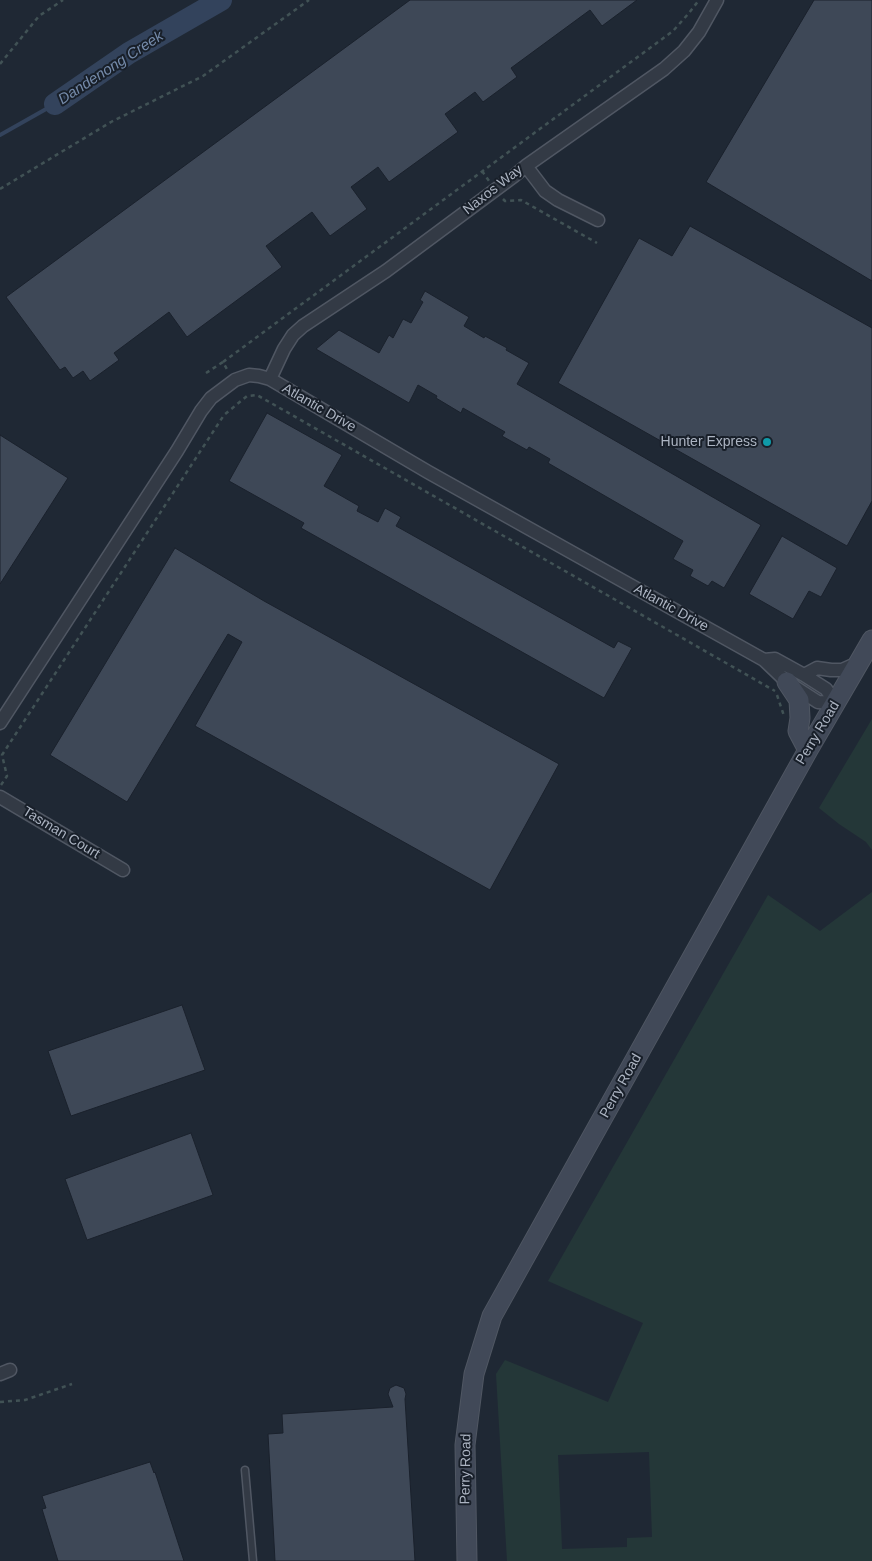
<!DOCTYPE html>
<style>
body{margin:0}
canvas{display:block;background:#1f2834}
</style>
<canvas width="872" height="1561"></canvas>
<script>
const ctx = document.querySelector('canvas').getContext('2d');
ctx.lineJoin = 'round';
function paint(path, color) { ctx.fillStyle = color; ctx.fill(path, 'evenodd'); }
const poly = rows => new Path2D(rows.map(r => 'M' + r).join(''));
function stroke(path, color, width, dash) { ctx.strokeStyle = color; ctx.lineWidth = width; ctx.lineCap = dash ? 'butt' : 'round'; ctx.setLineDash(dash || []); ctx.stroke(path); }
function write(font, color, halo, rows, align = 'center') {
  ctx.font = font + ' Arial,sans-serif'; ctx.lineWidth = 4; ctx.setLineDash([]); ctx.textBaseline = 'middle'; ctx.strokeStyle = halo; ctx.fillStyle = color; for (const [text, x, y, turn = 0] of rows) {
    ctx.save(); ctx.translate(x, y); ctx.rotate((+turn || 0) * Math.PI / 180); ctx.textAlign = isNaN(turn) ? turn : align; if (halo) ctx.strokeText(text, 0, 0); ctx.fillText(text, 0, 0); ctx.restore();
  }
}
const green = poly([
 [872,719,872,850,866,842,839,824,819,808],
 [872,892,872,1561,507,1561,496,1374,505,1360,608,1402,643,1323,548,1281,768,895,820,931],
 [649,1452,652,1537,627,1538,627,1547,562,1549,558,1455]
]);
const stream = poly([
 [0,135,55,104]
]);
const river = poly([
 [55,104,129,53,221,0]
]);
const building = poly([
 [410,0,637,0,602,26,590,10,511,68,517,77,483,102,475,92,445,114,458,132,389,182,378,167,351,187,367,209,330,236,312,212,266,246,282,267,187,337,169,312,114,353,119,360,90,381,83,371,73,378,65,367,60,370,6,297,410,0],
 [814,0,872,0,872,281,706,182,814,0],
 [690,226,872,328,872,501,847,546,558,383,639,238,672,256,690,226],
 [425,291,469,317,464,326,484,338,485,336,507,348,506,350,529,363,517,384,761,525,724,588,712,581,708,586,690,576,693,570,673,559,683,541,548,463,550,459,529,447,527,450,502,436,505,432,463,408,461,413,436,398,437,396,418,385,409,403,316,349,339,330,379,353,389,335,393,338,403,319,411,323,423,302,420,300,425,291],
 [267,413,342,455,324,486,359,506,357,511,378,522,385,508,401,517,396,526,614,648,618,641,632,648,604,698,301,528,304,523,229,481,267,413],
 [0,435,68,478,0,584,0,435],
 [782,536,837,568,821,597,809,591,793,619,749,594,782,536],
 [175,548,264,601,559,764,490,890,195,726,242,642,228,634,127,802,50,755,175,548],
 [182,1005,205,1070,71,1116,48,1051,182,1005],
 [191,1133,213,1195,87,1240,65,1179,191,1133],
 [396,1385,404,1388,406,1394,405,1399,415,1561,275,1561,268,1434,283,1433,282,1414,393,1407,388,1394,390,1388,396,1385],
 [150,1462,154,1473,155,1472,184,1561,58,1561,42,1509,46,1508,42,1496,150,1462]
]);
const path = poly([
 [0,64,39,16,63,0],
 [482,171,489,181],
 [0,189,111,122,203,76,309,0],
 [503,199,505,201,521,200,597,243],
 [223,362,673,31,689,13,699,0],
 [206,373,223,362,228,371],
 [777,695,784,716],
 [1,785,7,776,2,755,224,415,247,396,257,395,775,691],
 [0,1402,25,1400,72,1384]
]);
const lane = poly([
 [245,1470,253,1561]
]);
const street = poly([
 [526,166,545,191,558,200,598,220],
 [270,379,284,349,293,335,303,326,386,271,514,176,526,166,664,69,684,51,699,32,717,0],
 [764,660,775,659,804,675,826,689,836,703],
 [804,675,817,668,831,670,842,670,860,662],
 [0,723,177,451,201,411,211,398,235,380,249,375,259,376,270,379,428,472,764,660,787,682,818,702,836,703],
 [0,797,123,870],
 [0,1374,10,1370]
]);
const secondary = poly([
 [787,682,799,700,800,718,798,731,808,750],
 [467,1561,465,1445,474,1374,492,1316,808,750,872,640]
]);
const markers = [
 [767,442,5,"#0f9aa8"]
];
const streetNames = [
 ["Naxos Way",493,190,-38],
 ["Atlantic Drive",319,408,30],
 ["Atlantic Drive",671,608,29],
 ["Perry Road",818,733,-59],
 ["Tasman Court",61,833,31],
 ["Perry Road",621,1086,-61],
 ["Perry Road",466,1469,-89]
];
const poiNames = [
 ["Hunter Express",757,442]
];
const waterNames = [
 ["Dandenong Creek",111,68,-33]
];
paint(green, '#243738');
stroke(stream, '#33435c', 4);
stroke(river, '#33435c', 22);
paint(building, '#3e4857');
stroke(building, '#1a212c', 1);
stroke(lane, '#505763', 9);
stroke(street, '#505763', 15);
stroke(secondary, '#505763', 21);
stroke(path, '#415255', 2.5, [4, 4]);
stroke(lane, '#333a45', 6);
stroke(street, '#333a45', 12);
stroke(secondary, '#414958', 19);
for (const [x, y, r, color] of markers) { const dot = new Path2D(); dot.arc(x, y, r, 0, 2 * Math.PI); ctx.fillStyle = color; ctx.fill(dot); stroke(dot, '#181f29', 2); }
write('14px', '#acb4c2', '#181f29', streetNames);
write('14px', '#acb4c2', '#181f29', poiNames, 'right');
write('italic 15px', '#758baa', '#181f29', waterNames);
</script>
